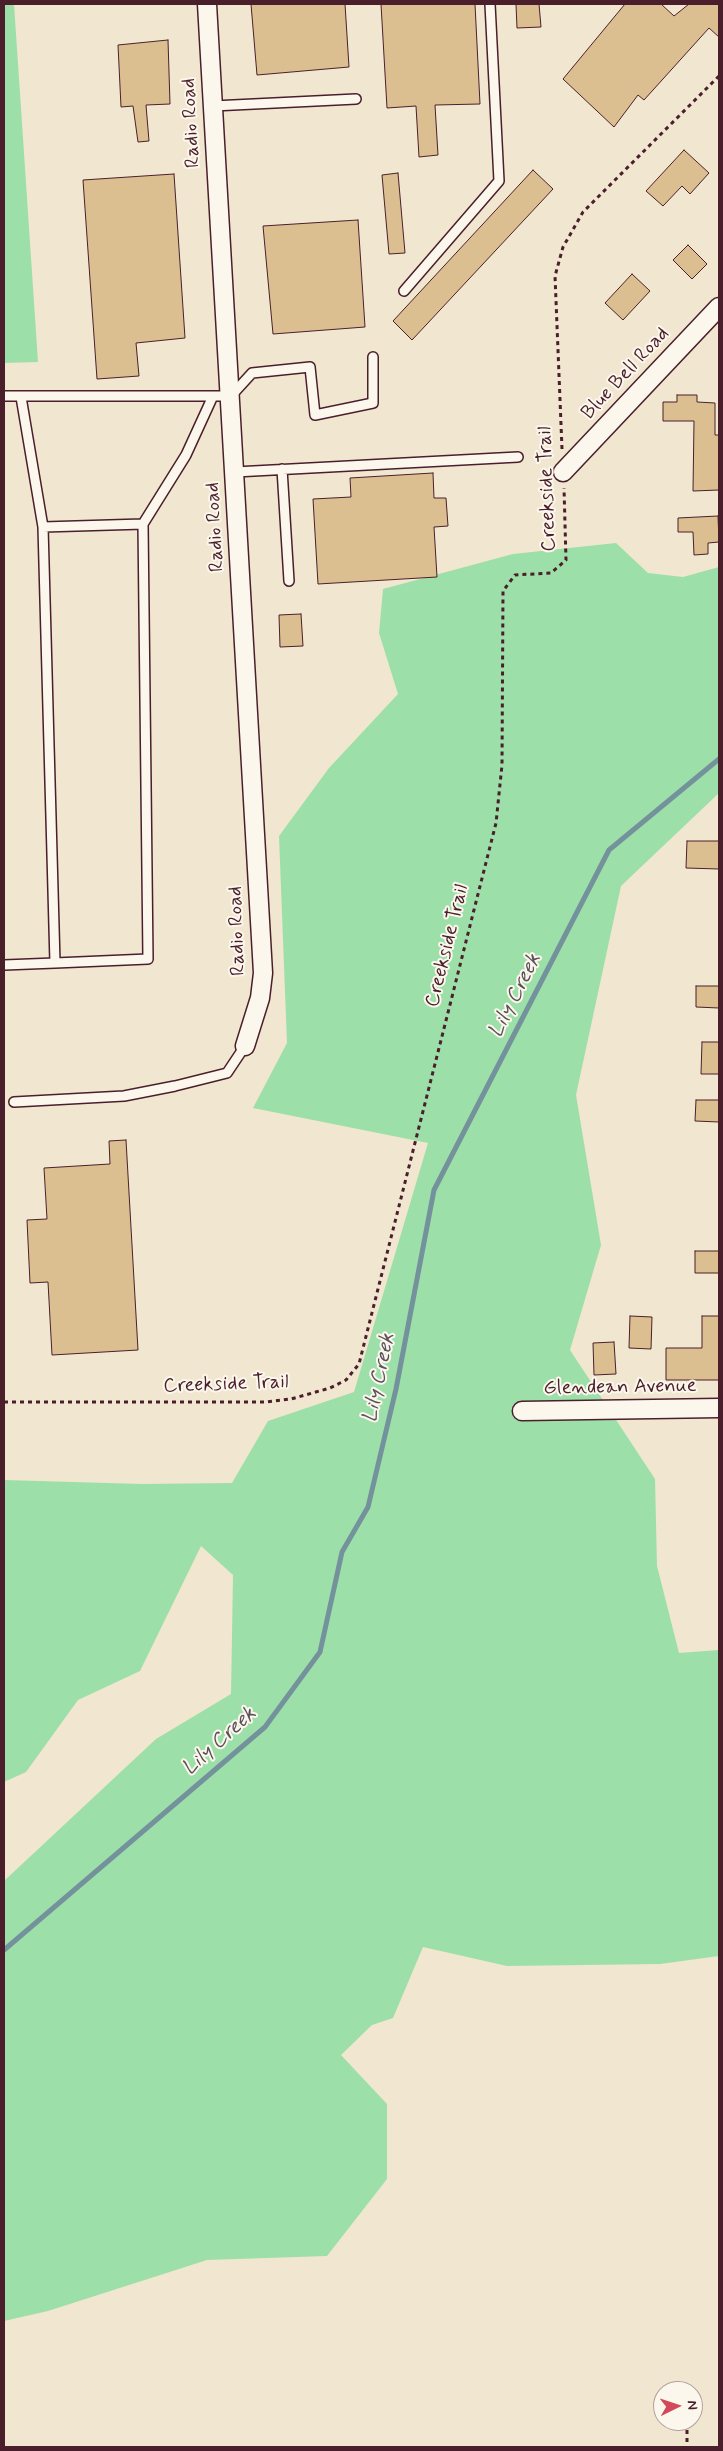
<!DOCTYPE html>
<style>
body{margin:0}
#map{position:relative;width:723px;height:2451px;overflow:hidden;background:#f1e6d0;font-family:Mynerve,sans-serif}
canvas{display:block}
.frame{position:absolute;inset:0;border:5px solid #4a1f2b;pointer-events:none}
.north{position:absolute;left:653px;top:2381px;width:50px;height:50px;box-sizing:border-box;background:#fbf7ec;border:1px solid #b4a19f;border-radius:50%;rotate:86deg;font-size:14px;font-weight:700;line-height:20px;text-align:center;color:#4a1f2b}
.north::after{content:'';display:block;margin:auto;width:18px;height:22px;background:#d1495b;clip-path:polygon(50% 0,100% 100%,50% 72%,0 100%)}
</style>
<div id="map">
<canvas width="723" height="2451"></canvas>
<div class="frame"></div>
<div class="north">N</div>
</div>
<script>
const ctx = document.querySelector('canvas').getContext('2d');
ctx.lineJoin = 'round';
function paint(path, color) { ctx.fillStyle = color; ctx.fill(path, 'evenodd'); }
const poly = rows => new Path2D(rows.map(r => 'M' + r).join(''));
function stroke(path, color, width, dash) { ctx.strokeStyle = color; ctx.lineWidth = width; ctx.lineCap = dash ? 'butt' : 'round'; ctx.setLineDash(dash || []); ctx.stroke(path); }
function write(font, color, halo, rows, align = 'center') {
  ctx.font = font + ' Mynerve,sans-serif'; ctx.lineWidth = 4; ctx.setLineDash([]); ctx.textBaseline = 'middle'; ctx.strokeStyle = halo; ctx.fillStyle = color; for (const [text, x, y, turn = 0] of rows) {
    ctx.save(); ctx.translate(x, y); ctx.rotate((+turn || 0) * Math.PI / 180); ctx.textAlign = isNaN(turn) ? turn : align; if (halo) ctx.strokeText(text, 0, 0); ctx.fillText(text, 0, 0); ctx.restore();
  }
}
const green = poly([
 [4,4,14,4,38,362,4,363],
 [616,543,648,573,683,577,719,567,719,793,621,886,576,1095,601,1245,570,1350,655,1479,657,1566,679,1653,719,1650,719,1956,660,1964,507,1966,423,1947,393,2018,372,2025,341,2055,387,2104,387,2179,327,2256,207,2260,48,2311,4,2321,4,1881,156,1739,231,1694,233,1575,201,1546,140,1671,78,1700,26,1772,4,1782,4,1480,142,1484,232,1483,268,1421,354,1392,428,1143,253,1108,287,1043,279,836,329,768,398,694,379,633,383,589,513,554]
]);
const stream = poly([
 [4,1950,265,1727,320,1652,342,1552,368,1507,396,1389,434,1190,609,850,719,759]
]);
const building = poly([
 [251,4,345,4,349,67,257,75,251,4],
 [381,4,475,4,480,104,435,105,438,155,419,157,416,106,387,108,381,4],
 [516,4,539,4,541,27,517,28,516,4],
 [625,4,661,4,674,16,689,4,719,4,719,37,709,28,644,100,638,95,614,127,563,79,625,4],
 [168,40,170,104,146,105,149,141,138,142,133,106,121,107,118,45,168,40],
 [684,150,709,173,690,194,682,186,663,206,646,191,684,150],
 [533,170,553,189,412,340,393,321,533,170],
 [398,173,405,253,389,254,382,175,398,173],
 [174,174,185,338,136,343,139,376,97,379,83,180,174,174],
 [358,220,365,327,273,334,263,226,358,220],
 [688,245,707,264,692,279,673,260,688,245],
 [632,274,650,291,623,320,605,303,632,274],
 [677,395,697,395,697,402,715,403,715,435,719,435,719,490,693,491,694,421,663,421,663,402,677,402,677,395],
 [433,473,434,498,446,498,448,526,434,527,437,577,318,584,313,499,351,497,350,478,433,473],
 [718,516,719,542,708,543,708,554,694,555,693,532,678,532,678,518,718,516],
 [301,614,303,646,280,647,279,615,301,614],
 [687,841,719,841,719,869,686,868,687,841],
 [696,986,719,986,719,1008,696,1007,696,986],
 [702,1042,719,1042,719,1074,701,1074,702,1042],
 [696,1100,719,1100,719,1122,695,1121,696,1100],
 [126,1140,138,1350,52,1355,48,1282,30,1283,27,1220,47,1219,44,1168,110,1164,109,1141,126,1140],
 [695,1251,719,1251,719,1273,695,1273,695,1251],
 [630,1316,652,1317,651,1349,629,1348,630,1316],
 [702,1316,719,1316,719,1380,666,1380,666,1348,702,1348,702,1316],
 [614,1342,616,1374,594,1375,593,1343,614,1342]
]);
const path = poly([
 [562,449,555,276,563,247,583,212,719,76],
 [4,1402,265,1402,291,1399,330,1388,346,1380,359,1364,496,823,502,765,503,591,515,575,551,573,566,560,564,488],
 [687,2430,687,2447]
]);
const service = poly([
 [213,106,356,99],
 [404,291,499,181,490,4],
 [4,396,231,396,252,373,310,367,315,415,373,403,373,357],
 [282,469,289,581],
 [235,472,518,457],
 [43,527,143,524,186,455,213,396],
 [55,963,148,959,143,524],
 [4,965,55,963,43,527,21,397],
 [14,1102,124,1096,175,1086,227,1073,245,1046]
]);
const minor = poly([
 [207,4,263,973,260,998,245,1046],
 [563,472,719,307],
 [522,1411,719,1408]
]);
const streetNames = [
 ["Radio Road",192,123,-93],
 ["Blue Bell Road",626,374,-47],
 ["Creekside Trail",548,489,-92],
 ["Radio Road",216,527,-93],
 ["Radio Road",238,931,-92],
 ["Creekside Trail",448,946,-76],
 ["Creekside Trail",226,1385,-2],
 ["Glendean Avenue",620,1388,-1]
];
const waterNames = [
 ["Lily Creek",516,996,-63],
 ["Lily Creek",380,1378,-78],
 ["Lily Creek",220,1742,-42]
];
paint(green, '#9ddfa9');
stroke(stream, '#73929c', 5);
paint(building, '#dbbf90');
stroke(building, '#4a1f2b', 1);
stroke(service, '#4a1f2b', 12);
stroke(minor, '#4a1f2b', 21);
stroke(path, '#4a1f2b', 3, [4, 4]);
stroke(service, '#fbf7ec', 9);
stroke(minor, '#fbf7ec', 18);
write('20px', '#4a1f2b', '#fbf7ec', streetNames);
write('italic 21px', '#5b4f5a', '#fbf7ec', waterNames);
</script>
